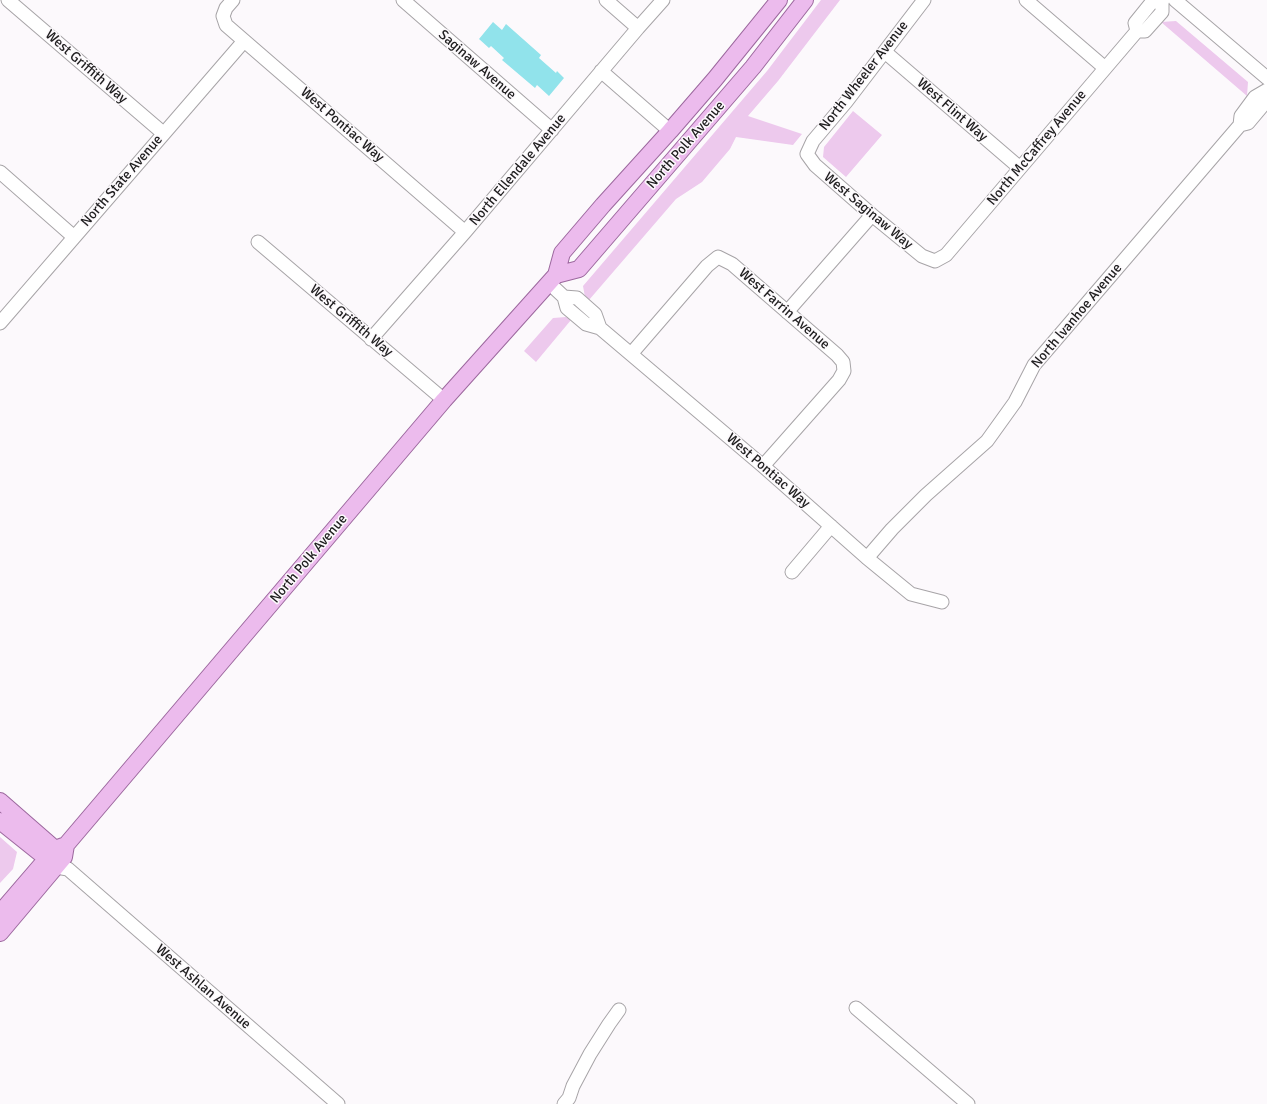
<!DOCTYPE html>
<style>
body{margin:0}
canvas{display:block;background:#fcf9fc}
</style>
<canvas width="1267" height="1104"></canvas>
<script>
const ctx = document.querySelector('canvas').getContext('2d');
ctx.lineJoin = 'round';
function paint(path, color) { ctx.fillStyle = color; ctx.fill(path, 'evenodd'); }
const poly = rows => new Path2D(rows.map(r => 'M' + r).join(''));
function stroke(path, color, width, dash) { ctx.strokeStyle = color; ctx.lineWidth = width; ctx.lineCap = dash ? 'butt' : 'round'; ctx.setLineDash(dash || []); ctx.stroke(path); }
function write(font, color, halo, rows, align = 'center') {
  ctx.font = font + ' Signika,sans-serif'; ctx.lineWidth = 3; ctx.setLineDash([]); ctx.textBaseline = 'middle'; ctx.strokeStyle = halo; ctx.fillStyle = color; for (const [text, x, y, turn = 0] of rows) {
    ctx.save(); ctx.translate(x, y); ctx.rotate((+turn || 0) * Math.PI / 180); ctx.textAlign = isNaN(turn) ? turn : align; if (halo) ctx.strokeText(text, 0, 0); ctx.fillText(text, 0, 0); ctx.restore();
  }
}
const green = poly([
 [821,0,840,0,778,81,748,116,802,134,793,145,736,137,730,149,702,182,676,199,589,300,585,297,583,286,767,71],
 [1176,21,1248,82,1247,96,1161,22],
 [853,111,882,135,846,177,823,157,824,147],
 [566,317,571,320,536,362,524,351,553,318],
 [0,837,17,852,13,869,0,883]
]);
const building = poly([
 [493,22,502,30,506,24,541,55,539,58,556,73,557,71,564,78,549,96,537,85,535,88,502,60,504,58,491,46,489,48,479,39]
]);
const minor = poly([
 [8,0,163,133],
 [233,0,226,8,223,16,226,25,465,232],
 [403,0,552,130],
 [606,0,638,28],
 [924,0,846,102,813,141,807,154,815,165,872,215,922,256,935,261,946,255,1137,31,1145,31,1162,12,1162,2,1163,0],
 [1026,0,1105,68],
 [1175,0,1267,78],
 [1137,31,1135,23,1152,2,1162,2],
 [885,52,1020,168],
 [601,71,670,131],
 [1265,92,1264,104,1248,123,1240,125,1241,116,1255,97,1267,90],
 [0,172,74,237],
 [258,242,444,400],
 [549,283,564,297,567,308,586,324,600,328,595,314,577,298,564,297],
 [787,312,872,215],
 [0,323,244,41],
 [600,328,763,466,867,558,911,594,942,602],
 [371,339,465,232,638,28,663,0],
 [631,354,707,266,718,257,732,264,837,355,843,362,844,371,839,380,763,466],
 [867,558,892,529,926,495,987,441,1015,402,1034,365,1240,125],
 [792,572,831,526],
 [56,867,68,869,338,1104],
 [856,1008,968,1104],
 [564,1104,569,1098,573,1086,590,1054,609,1024,619,1010]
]);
const major = poly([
 [556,275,579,269,753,67,805,0],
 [0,801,63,856],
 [0,821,55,865],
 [0,913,55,849,66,845,444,400,556,275,562,253,603,205,670,131,715,79,779,0],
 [0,933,64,857,66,845]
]);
const streetNames = [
 ["Saginaw Avenue",477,65,41],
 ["West Griffith Way",86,67,41],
 ["North Wheeler Avenue",864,76,-52],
 ["West Flint Way",952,110,41],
 ["West Pontiac Way",342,125,41],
 ["North Polk Avenue",686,145,-49],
 ["North McCaffrey Avenue",1037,148,-50],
 ["North Ellendale Avenue",518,170,-50],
 ["North State Avenue",122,181,-49],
 ["West Saginaw Way",868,211,40],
 ["West Farrin Avenue",784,309,41],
 ["North lvanhoe Avenue",1077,316,-50],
 ["West Griffith Way",351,321,40],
 ["West Pontiac Way",768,471,41],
 ["North Polk Avenue",309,559,-50],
 ["West Ashlan Avenue",203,987,41]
];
paint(green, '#edc9ed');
paint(building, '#91e3eb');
stroke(minor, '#a7a4a7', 15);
stroke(major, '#9c689e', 18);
stroke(minor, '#fff', 13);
stroke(major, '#ecbbed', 16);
write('14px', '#212021', '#fcf9fc', streetNames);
</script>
